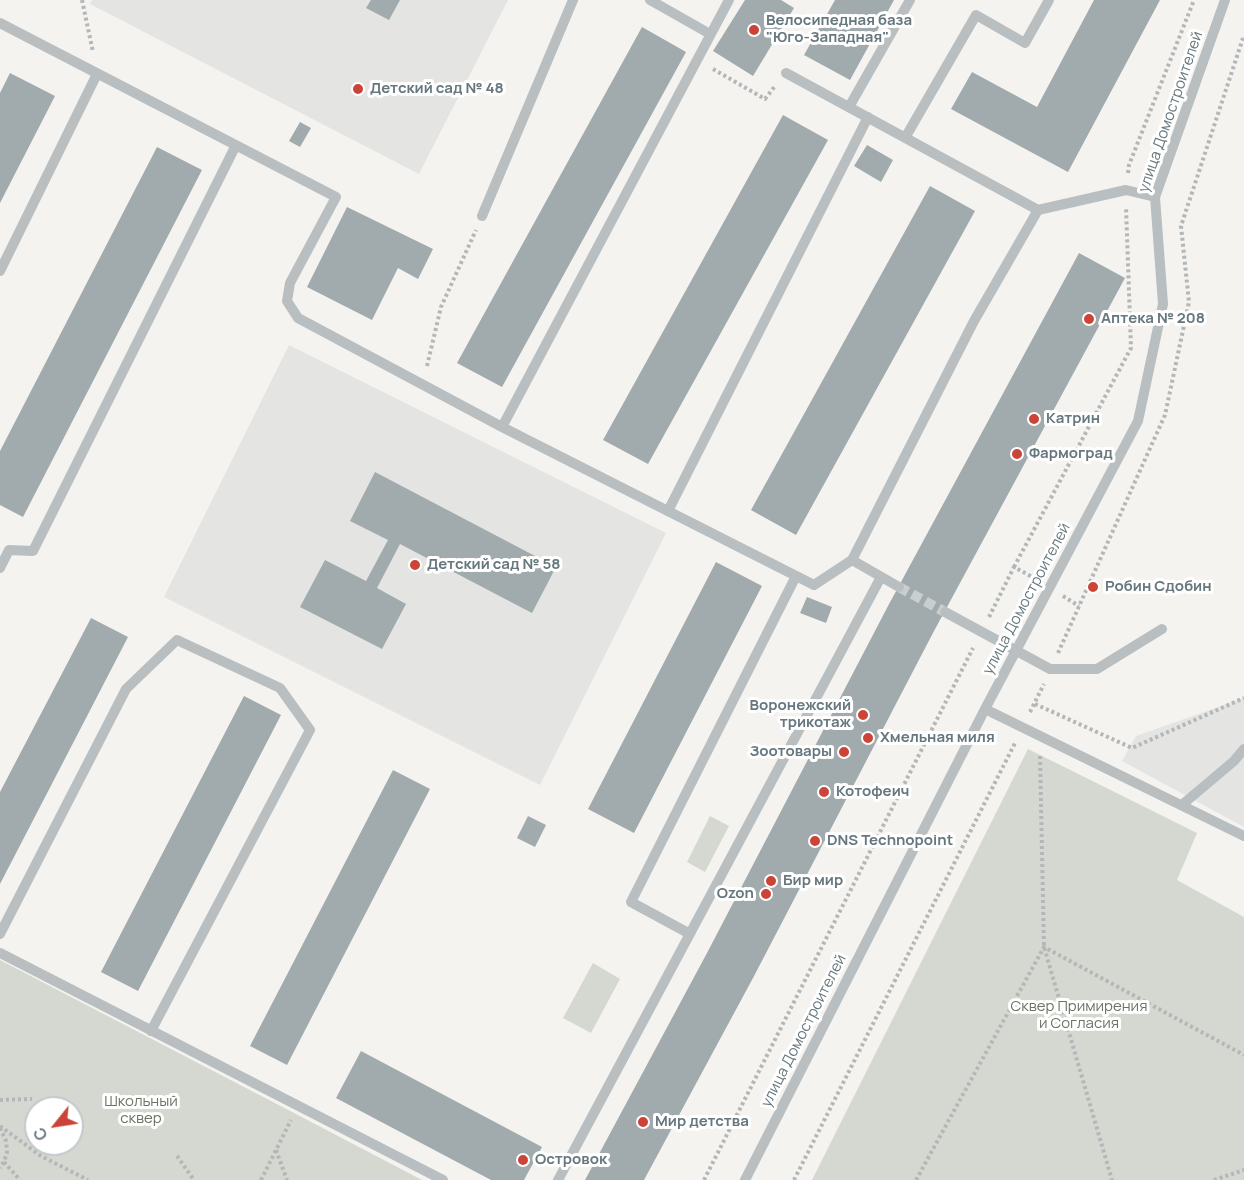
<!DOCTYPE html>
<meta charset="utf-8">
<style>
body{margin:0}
#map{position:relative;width:1244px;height:1180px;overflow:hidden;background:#f4f3f0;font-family:Manrope,sans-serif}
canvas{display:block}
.north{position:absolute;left:24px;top:1096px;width:60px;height:60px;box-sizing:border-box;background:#fff;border:2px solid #c2c9cb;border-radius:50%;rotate:240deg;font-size:16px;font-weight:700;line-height:24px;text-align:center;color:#66777d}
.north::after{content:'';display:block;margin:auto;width:21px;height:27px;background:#cc4438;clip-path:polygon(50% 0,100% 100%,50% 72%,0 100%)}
</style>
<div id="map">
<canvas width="1244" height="1180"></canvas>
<div class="north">С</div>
</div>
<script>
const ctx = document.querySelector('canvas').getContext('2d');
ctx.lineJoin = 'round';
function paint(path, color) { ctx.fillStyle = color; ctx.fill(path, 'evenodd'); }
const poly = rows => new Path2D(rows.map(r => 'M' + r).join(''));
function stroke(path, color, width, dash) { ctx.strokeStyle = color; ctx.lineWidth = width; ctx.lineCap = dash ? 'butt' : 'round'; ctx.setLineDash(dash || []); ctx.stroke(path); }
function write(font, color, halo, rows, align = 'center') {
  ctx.font = font + ' Manrope,sans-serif'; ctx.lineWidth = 6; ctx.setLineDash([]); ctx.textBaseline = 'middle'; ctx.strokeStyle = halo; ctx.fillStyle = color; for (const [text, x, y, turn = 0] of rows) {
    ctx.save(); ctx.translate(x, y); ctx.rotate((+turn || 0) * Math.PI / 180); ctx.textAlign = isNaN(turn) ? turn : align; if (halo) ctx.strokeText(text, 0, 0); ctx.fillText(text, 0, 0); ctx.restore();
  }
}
const built = poly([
 [92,0,508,0,419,174,90,4],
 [289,345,666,533,540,785,164,597],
 [1244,698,1244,827,1122,761,1136,736]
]);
const green = poly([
 [1028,749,1197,833,1177,880,1244,917,1244,1180,812,1180],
 [710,816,729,826,705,872,687,862],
 [0,960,294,1113,422,1180,0,1180],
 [36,1108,72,1108,72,1144,36,1144],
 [593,963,620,979,591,1033,563,1018]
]);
const building = poly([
 [371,0,400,0,389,20,366,8],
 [745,0,781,0,794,8,753,76,713,51],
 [835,0,894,0,850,80,804,55],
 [1094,0,1160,0,1068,172,951,109,972,72,1037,107],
 [642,27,686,52,502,387,457,363],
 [10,73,55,96,0,203,0,93],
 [783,115,828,140,648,464,603,440],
 [300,122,311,128,300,147,289,141],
 [867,145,893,160,881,182,854,166],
 [157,147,202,170,23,517,0,505,0,451],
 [930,186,975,211,796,535,751,510],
 [347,207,433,249,418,279,398,268,372,320,307,287],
 [1079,253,1125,278,934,631,753,978,644,1180,585,1180,707,953,888,606],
 [375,472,556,567,532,613,400,544,377,588,406,604,382,649,300,607,325,560,366,581,388,540,350,521],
 [716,562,762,586,634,833,588,809],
 [807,597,832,607,826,623,800,613],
 [91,618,128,637,0,884,0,792],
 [244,696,281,715,138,991,101,972],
 [393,770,430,789,287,1065,250,1046],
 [528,816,546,825,535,847,517,838],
 [361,1051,542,1147,524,1180,491,1180,336,1098]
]);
const minorTunnel = poly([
 [899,587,945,612]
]);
const path = poly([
 [82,0,93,52],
 [713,69,765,99,775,86],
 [1128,173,1129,165,1194,0],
 [427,366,441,307,476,230],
 [1014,567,1131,348,1126,207],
 [1063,596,1079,606],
 [989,617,1014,567,1034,578],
 [1058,653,1165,415,1189,302,1181,226,1244,35],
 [1035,704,1132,748,1244,698],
 [1030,712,1044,684],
 [1040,756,1044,947,1112,1180],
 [0,1100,32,1099],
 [0,1126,41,1156,88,1180],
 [0,1128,6,1141,7,1152,4,1162,0,1168],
 [276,1150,287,1180],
 [177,1156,194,1180],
 [4,1162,20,1180],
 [261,1180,291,1120],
 [704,1180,973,648],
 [794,1180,1015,743],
 [916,1180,1044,947,1244,1055],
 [1214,1180,1244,1170]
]);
const minor = poly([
 [650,0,710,34],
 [0,23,336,197,290,283,287,301,298,318,502,427,729,0],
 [786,73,1038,210,1126,190,1155,197],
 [849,107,910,0],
 [905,138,976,15,1025,43,1049,0],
 [482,216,573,0],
 [0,271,97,74],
 [502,427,814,585,852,560,899,587],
 [668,511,868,117],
 [852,560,974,321,1038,210],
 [0,568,9,550,33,551,236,145],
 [945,612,1050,669,1097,669,1162,629],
 [985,709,1244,836],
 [1183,804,1234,761,1244,749],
 [0,934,126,689,177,640,280,688,310,730,151,1031],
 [690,934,631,902,796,576],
 [0,953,443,1180],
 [558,1180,881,577],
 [745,1180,985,709,1138,421,1163,304,1155,197,1225,0]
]);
const markers = [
 [754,30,6,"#cc4438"],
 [358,89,6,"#cc4438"],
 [1089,319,6,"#cc4438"],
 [1034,419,6,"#cc4438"],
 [1017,454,6,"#cc4438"],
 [415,565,6,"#cc4438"],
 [1093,587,6,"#cc4438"],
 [863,715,6,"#cc4438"],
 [868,738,6,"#cc4438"],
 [844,752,6,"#cc4438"],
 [824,792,6,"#cc4438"],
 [815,841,6,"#cc4438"],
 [771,881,6,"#cc4438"],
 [766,894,6,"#cc4438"],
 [643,1122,6,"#cc4438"],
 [523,1160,6,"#cc4438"]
];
const poiNames = [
 ["Велосипедная база",766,21],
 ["\"Юго-Западная\"",766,38],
 ["Детский сад № 48",370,89],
 ["Аптека № 208",1101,319],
 ["Катрин",1046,419],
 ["Фармоград",1029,454],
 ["Детский сад № 58",427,565],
 ["Робин Сдобин",1105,587],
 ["Воронежский",851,706,"right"],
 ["трикотаж",851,723,"right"],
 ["Хмельная миля",880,738],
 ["Зоотовары",832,752,"right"],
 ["Котофеич",836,792],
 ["DNS Technopoint",827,841],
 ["Бир мир",783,881],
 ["Ozon",754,894,"right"],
 ["Мир детства",655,1122],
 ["Островок",535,1160]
];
const streetNames = [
 ["улица Домостроителей",1171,112,-71],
 ["улица Домостроителей",1027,599,-62],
 ["улица Домостроителей",804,1031,-63]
];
const parkNames = [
 ["Сквер Примирения",1079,1007],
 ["и Согласия",1079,1024],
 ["Школьный",141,1102],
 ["сквер",141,1119]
];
paint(built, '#e4e5e3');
paint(green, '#d4d8d0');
paint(building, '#a1aaac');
stroke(minorTunnel, '#c9cece', 10, [10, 5]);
stroke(path, '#b3b7b8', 4, [3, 3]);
stroke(minor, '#b9bec0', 10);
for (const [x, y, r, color] of markers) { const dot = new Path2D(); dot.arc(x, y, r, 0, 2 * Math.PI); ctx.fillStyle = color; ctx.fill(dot); stroke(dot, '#fff', 2); }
write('bold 15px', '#66777d', '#fff', poiNames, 'left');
write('15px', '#66777d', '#fff', streetNames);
write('15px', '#6a7564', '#fff', parkNames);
</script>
